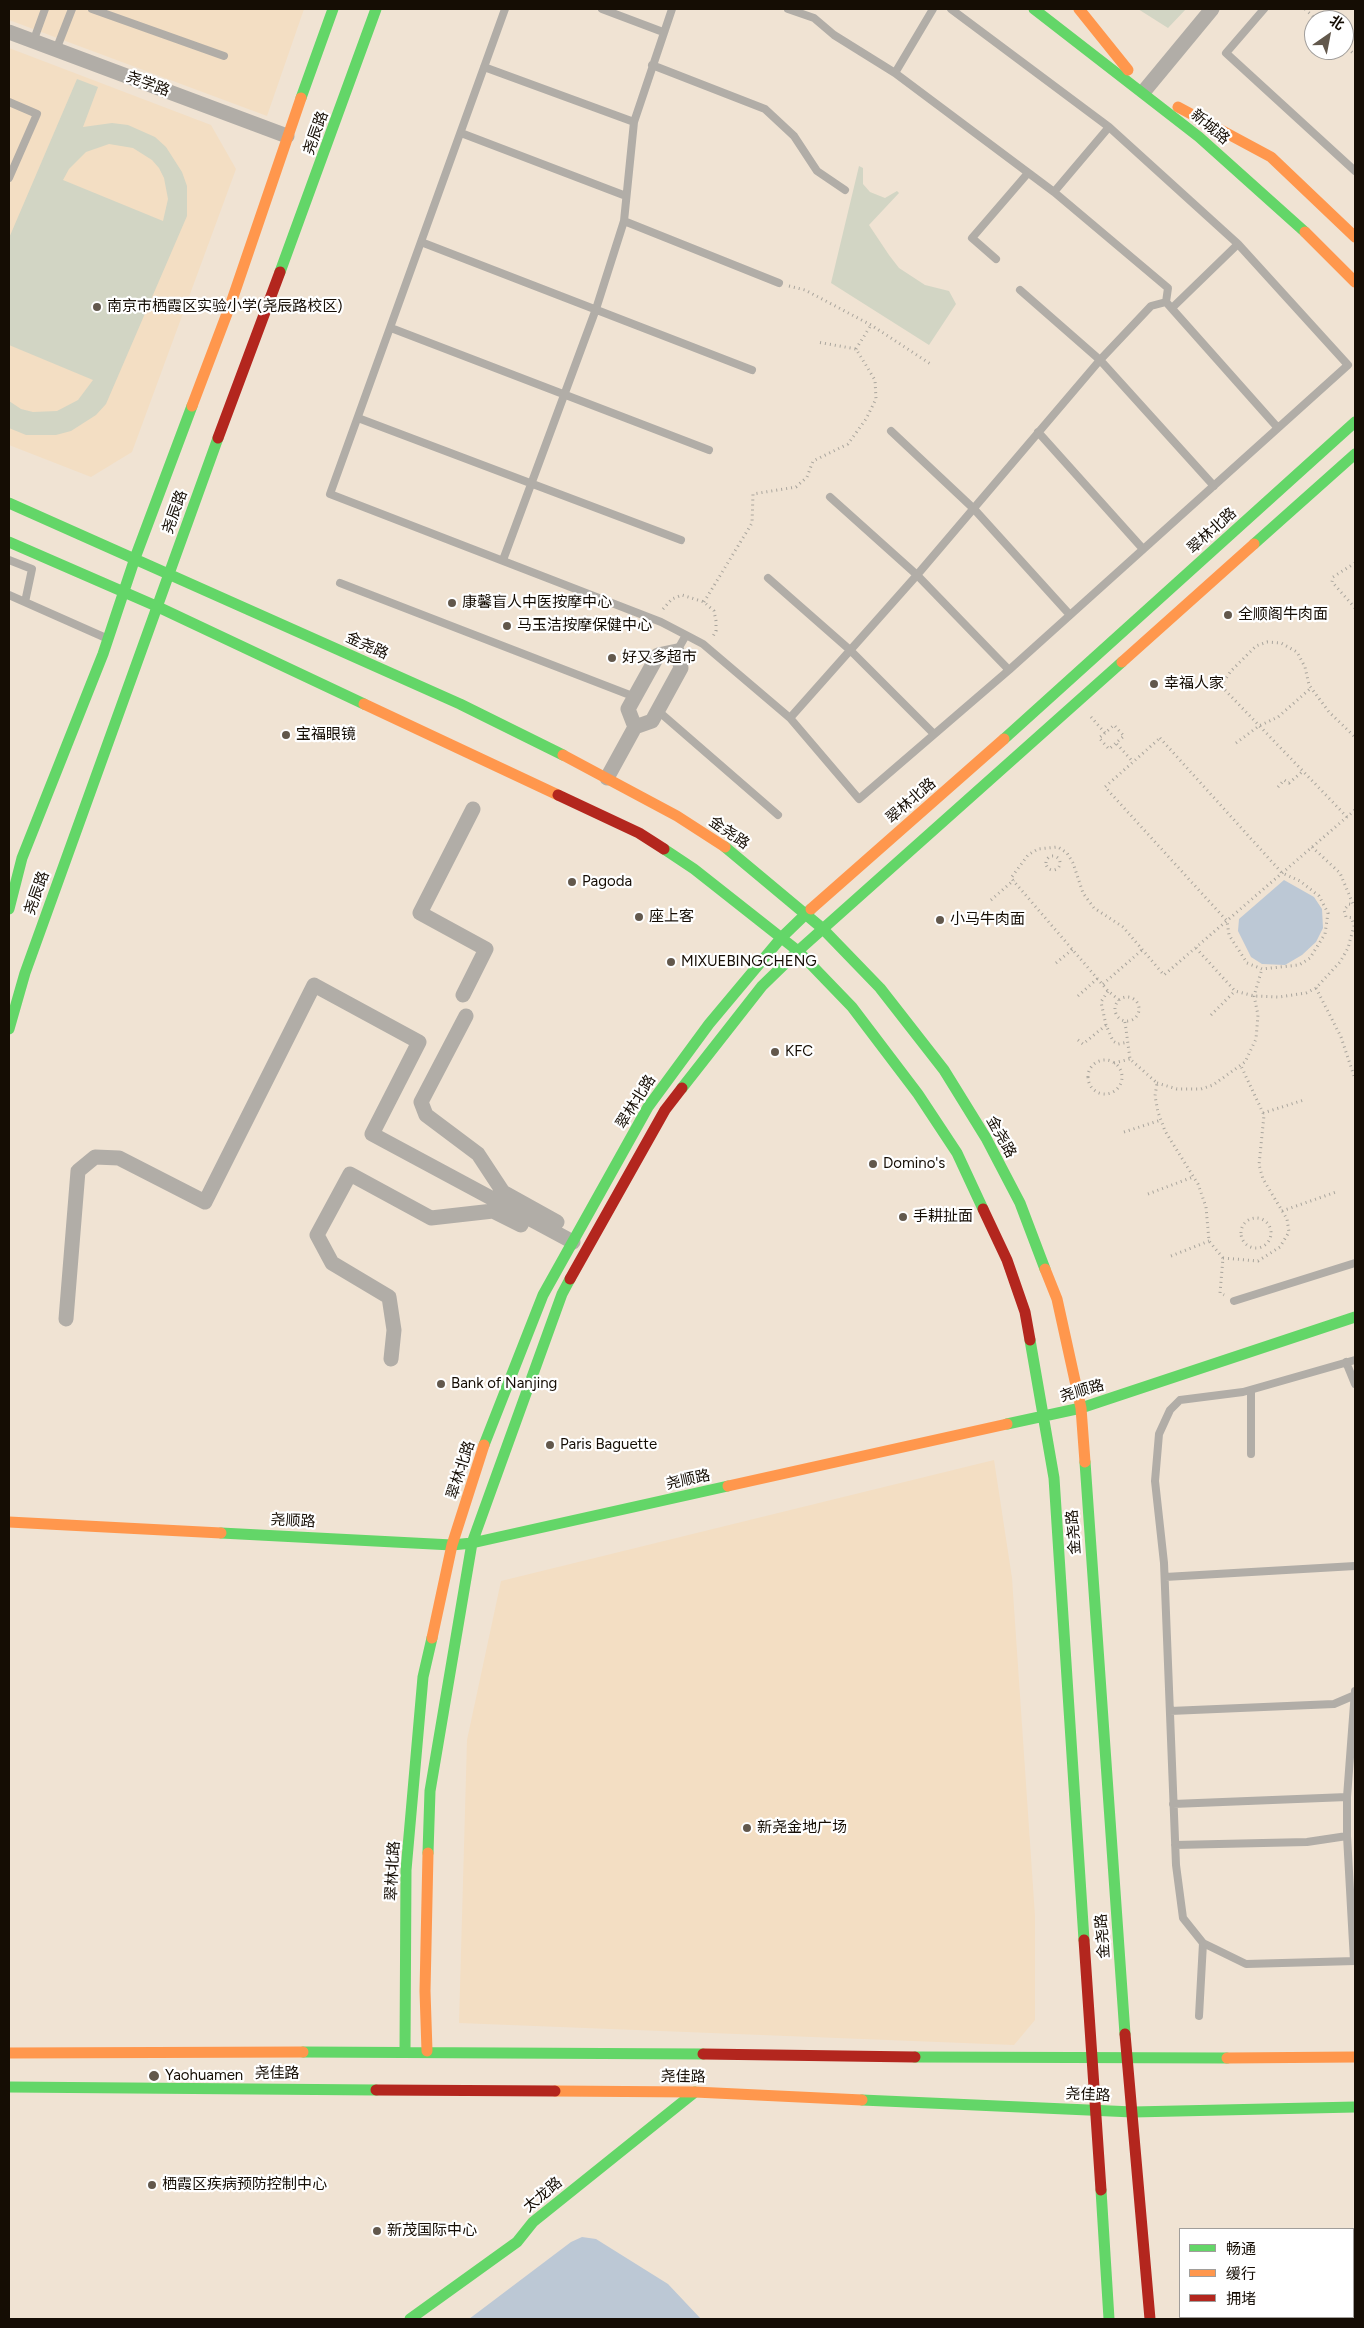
<!DOCTYPE html>
<meta charset="utf-8">
<style>
body{margin:0}
#map{position:relative;width:1364px;height:2328px;overflow:hidden;background:#f0e3d3;font-family:Figtree,"Noto Sans SC",sans-serif}
canvas{display:block}
.frame{position:absolute;inset:0;border:10px solid #150d04;pointer-events:none}
.legend{position:absolute;left:1179px;top:2228px;width:175px;height:90px;box-sizing:border-box;background:#fff;border:1px solid #a19e9b;margin:0;padding:6px 9px;list-style:none;font-size:15px;color:#150d04}
.legend li{display:flex;align-items:center;gap:10px;height:25px}
.legend b{width:25px;border:1px solid #a19e9b}
.north{position:absolute;left:1304px;top:10px;width:50px;height:50px;box-sizing:border-box;background:#fff;border:1px solid #a19e9b;border-radius:50%;rotate:33deg;font-size:14px;font-weight:700;line-height:20px;text-align:center;color:#150d04}
.north::after{content:'';display:block;margin:auto;width:18px;height:22px;background:#62584c;clip-path:polygon(50% 0,100% 100%,50% 72%,0 100%)}
</style>
<div id="map">
<canvas width="1364" height="2328"></canvas>
<div class="frame"></div>
<ul class="legend">
<li><b style="height:6px;background:#63d668"></b>畅通</li>
<li><b style="height:6px;background:#ff974d"></b>缓行</li>
<li><b style="height:6px;background:#b3261e"></b>拥堵</li>
</ul>
<div class="north">北</div>
</div>
<script>
const ctx = document.querySelector('canvas').getContext('2d');
ctx.lineJoin = 'round';
function paint(path, color) { ctx.fillStyle = color; ctx.fill(path, 'evenodd'); }
const poly = rows => new Path2D(rows.map(r => 'M' + r).join(''));
function stroke(path, color, width, dash) { ctx.strokeStyle = color; ctx.lineWidth = width; ctx.lineCap = dash ? 'butt' : 'round'; ctx.setLineDash(dash || []); ctx.stroke(path); }
function write(font, color, halo, rows, align = 'center') {
  ctx.font = font + ' Figtree,"Noto Sans SC",sans-serif'; ctx.lineWidth = 4.5; ctx.setLineDash([]); ctx.textBaseline = 'middle'; ctx.strokeStyle = halo; ctx.fillStyle = color; for (const [text, x, y, turn = 0] of rows) {
    ctx.save(); ctx.translate(x, y); ctx.rotate((+turn || 0) * Math.PI / 180); ctx.textAlign = isNaN(turn) ? turn : align; if (halo) ctx.strokeText(text, 0, 0); ctx.fillText(text, 0, 0); ctx.restore();
  }
}
const built = poly([
 [9,9,304,9,267,116,9,20],
 [9,48,211,125,236,169,132,452,91,477,9,445],
 [994,1460,1012,1578,1035,1916,1035,2020,1014,2045,459,2023,467,1740,501,1581]
]);
const green = poly([
 [1138,9,1186,9,1168,28],
 [77,79,98,87,83,127,112,123,128,125,155,137,166,147,182,172,187,186,187,216,106,404,96,415,71,431,56,435,26,435,9,428,9,401,21,409,33,412,57,411,78,400,93,380,9,345,9,238],
 [109,144,133,148,152,160,159,168,164,178,168,199,163,221,63,180,69,169,86,152],
 [859,166,863,168,863,184,870,192,885,198,897,191,899,193,869,225,889,255,899,268,925,285,949,291,956,304,929,345,831,283]
]);
const water = poly([
 [1284,880,1314,897,1322,909,1323,928,1316,942,1302,955,1285,965,1262,964,1251,957,1238,931,1239,919],
 [582,2237,596,2239,668,2284,701,2319,469,2319,571,2242]
]);
const path = poly([
 [1305,9,1317,20],
 [1344,45,1355,55],
 [789,286,805,290,871,325,932,365],
 [856,349,871,325],
 [1355,563,1333,577,1332,582,1355,608],
 [704,602,752,523,753,494,796,487,807,477,813,461,848,444,866,419,876,399,875,380,856,349,817,342],
 [663,609,672,599,682,595,704,602,714,611,716,621,716,631,712,638],
 [1091,717,1105,733,1114,725,1124,736,1116,743,1133,762],
 [1105,733,1099,738,1109,749,1116,743],
 [1160,738,1282,873,1300,881,1319,896,1328,913,1325,934,1310,958,1299,965,1262,969,1247,963,1229,935,1227,921,1105,787,1160,738],
 [1236,743,1259,726,1278,717,1311,688],
 [1278,787,1284,780,1289,783,1303,771],
 [1347,817,1224,689,1223,683,1231,671,1256,646,1267,642,1281,643,1297,652,1305,667,1309,685,1329,712,1355,737],
 [1312,847,1340,873,1353,904],
 '1046 863a7 7 0 1 1 14 0a7 7 0 1 1-14 0Z',
 [991,900,1014,880],
 [1355,905,1349,904,1344,910,1346,917,1355,918],
 [1196,948,1235,991,1254,996,1279,997,1306,993,1316,988,1340,962,1348,948,1354,926,1352,919],
 [1056,963,1073,949],
 [1103,984,1142,950],
 [1316,988,1341,1037,1355,1079],
 [1078,996,1098,978],
 '1115 1009a12 12 0 1 1 24 0a12 12 0 1 1-24 0Z',
 [1119,1000,1108,991,1011,878,1028,855,1038,849,1058,847,1067,853,1073,863,1083,893,1094,908,1123,927,1164,975,1355,810],
 [1211,1015,1235,991],
 [1125,1022,1130,1059,1157,1083,1155,1096,1158,1112,1165,1131,1198,1184,1206,1207,1209,1241,1223,1258,1220,1293,1224,1295],
 [1106,1025,1101,1002,1108,991],
 [1078,1040,1083,1044,1106,1025,1113,1041,1118,1044,1128,1042],
 '1088 1077a17 17 0 1 1 34 0a17 17 0 1 1-34 0Z',
 [1114,1063,1130,1059],
 [1157,1083,1177,1089,1201,1089,1213,1085,1245,1062,1256,1039,1258,1015,1254,996,1262,969],
 [1263,1113,1304,1100],
 [1124,1132,1161,1120],
 [1148,1194,1193,1177],
 [1282,1211,1336,1192],
 '1241 1233a15 15 0 1 1 30 0a15 15 0 1 1-30 0Z',
 [1171,1256,1209,1241],
 [1223,1258,1258,1261,1280,1247,1289,1232,1287,1219,1263,1179,1259,1165,1264,1115,1241,1066]
]);
const lane = poly([
 [92,9,224,56],
 [505,9,330,494,661,622,686,635,677,651],
 [602,9,663,32],
 [788,9,814,18,834,35,895,73,1054,192,1168,288,1166,302,1278,428],
 [1264,9,1226,53,1355,171],
 [33,42,45,9],
 [56,50,72,9],
 [652,65,765,109,794,136,817,171,845,190],
 [484,67,634,122],
 [895,73,933,9],
 [9,102,37,114,9,178],
 [461,133,626,196],
 [1054,192,1109,127],
 [624,221,779,283],
 [421,242,752,370],
 [996,259,972,238,1028,173],
 [1020,290,1100,360,1214,486],
 [1172,308,1238,244],
 [391,328,709,450],
 [358,418,681,540],
 [891,431,974,509,1070,615],
 [1038,432,1143,549],
 [830,497,917,575,1009,670],
 [9,560,32,569,25,602],
 [503,560,596,309,624,221,634,122,672,9],
 [768,578,850,650,934,734],
 [340,583,635,697],
 [9,595,106,638],
 [686,635,703,644,790,718,917,575,1100,360,1151,306,1166,302],
 [657,710,778,815],
 [790,718,859,799,1009,670,1348,365,1238,244,1109,127,951,9],
 [1234,1301,1355,1263],
 [1355,1360,1243,1392,1180,1400,1170,1410,1159,1434,1155,1481,1164,1563,1176,1865,1183,1918,1203,1943,1246,1964,1355,1961],
 [1346,1362,1355,1384],
 [1251,1390,1251,1454],
 [1165,1577,1355,1566],
 [1170,1711,1334,1704,1355,1695],
 [1173,1804,1347,1797],
 [1175,1845,1307,1842,1347,1836],
 [1354,1961,1347,1836,1347,1797,1355,1691],
 [1199,2016,1203,1943]
]);
const street = poly([
 [9,32,287,136],
 [1145,90,1212,9],
 [607,778,635,727,652,721,681,668,677,651,658,655,628,709,635,727],
 [463,995,486,949,420,913,473,809],
 [466,1016,421,1102,426,1115,478,1154,503,1192,557,1222],
 [66,1319,78,1171,95,1157,119,1158,205,1202,314,985,419,1042,372,1134,573,1242],
 [391,1359,394,1330,389,1297,332,1263,317,1235,350,1174,431,1218,493,1211,521,1225]
]);
const fast = poly([
 [1034,9,1199,137,1305,232],
 [301,98,333,9],
 [280,272,376,9],
 [9,503,460,704,563,755],
 [9,542,156,606,364,704],
 [1254,544,1355,454],
 [1004,739,1355,422],
 [725,847,822,928,880,988,944,1070,986,1138,1020,1203,1045,1269],
 [664,849,694,869,798,951,852,1007,918,1094,957,1153,983,1209],
 [9,909,22,858,103,654,135,558,192,406],
 [9,1029,25,973,218,438],
 [682,1088,762,986,798,951,1122,662],
 [1030,1340,1054,1478,1084,1940],
 [1007,1424,1081,1408,1355,1317],
 [484,1445,543,1295,648,1107,709,1024,781,938,811,909],
 [1085,1462,1125,2034],
 [221,1533,452,1545,472,1543,728,1486],
 [428,1853,430,1791,472,1543,562,1294,570,1279],
 [405,2051,406,1870,423,1677,432,1638],
 [303,2052,703,2054],
 [915,2057,1227,2058],
 [9,2087,376,2090],
 [862,2100,1133,2112,1355,2107],
 [1101,2190,1109,2319],
 [410,2319,517,2242,533,2222,695,2092]
]);
const slow = poly([
 [1079,9,1128,70],
 [1178,107,1271,157,1355,237],
 [1305,232,1355,282],
 [192,406,231,303,301,98],
 [1122,662,1254,544],
 [364,704,558,795],
 [563,755,677,816,725,847],
 [811,909,1004,739],
 [1045,1269,1057,1299,1081,1408,1085,1462],
 [728,1486,1007,1424],
 [9,1522,221,1533],
 [432,1638,452,1545,484,1445],
 [427,2051,425,1991,428,1853],
 [9,2053,303,2052],
 [1227,2058,1355,2057],
 [555,2091,695,2092,862,2100]
]);
const jam = poly([
 [218,438,280,272],
 [558,795,639,833,664,849],
 [983,1209,1007,1260,1025,1312,1030,1340],
 [570,1279,665,1110,682,1088],
 [1084,1940,1101,2190],
 [1125,2034,1150,2319],
 [703,2054,915,2057],
 [376,2090,555,2091]
]);
const markers = [
 [97,307,5,"#62584c"],
 [452,603,5,"#62584c"],
 [1228,615,5,"#62584c"],
 [507,626,5,"#62584c"],
 [612,658,5,"#62584c"],
 [1154,684,5,"#62584c"],
 [286,735,5,"#62584c"],
 [572,882,5,"#62584c"],
 [639,917,5,"#62584c"],
 [940,920,5,"#62584c"],
 [671,962,5,"#62584c"],
 [775,1052,5,"#62584c"],
 [873,1164,5,"#62584c"],
 [903,1217,5,"#62584c"],
 [441,1384,5,"#62584c"],
 [550,1445,5,"#62584c"],
 [747,1828,5,"#62584c"],
 [154,2076,6,"#62584c"],
 [152,2185,5,"#62584c"],
 [377,2231,5,"#62584c"]
];
const streetNames = [
 ["尧学路",148,84,20],
 ["新城路",1210,127,40],
 ["尧辰路",316,133,-70],
 ["尧辰路",175,512,-70],
 ["翠林北路",1212,531,-42],
 ["金尧路",367,646,24],
 ["翠林北路",911,801,-41],
 ["金尧路",729,833,35],
 ["尧辰路",37,893,-70],
 ["翠林北路",636,1102,-58],
 ["金尧路",1001,1137,61],
 ["尧顺路",1082,1391,-16],
 ["翠林北路",461,1470,-72],
 ["尧顺路",688,1480,-12],
 ["尧顺路",293,1521,3],
 ["金尧路",1074,1532,-94],
 ["翠林北路",393,1871,-87],
 ["金尧路",1103,1936,-94],
 ["尧佳路",277,2074],
 ["尧佳路",683,2077,1],
 ["尧佳路",1088,2095,3],
 ["太龙路",543,2195,-40]
];
const poiNames = [
 ["南京市栖霞区实验小学(尧辰路校区)",107,307],
 ["康馨盲人中医按摩中心",462,603],
 ["全顺阁牛肉面",1238,615],
 ["马玉洁按摩保健中心",517,626],
 ["好又多超市",622,658],
 ["幸福人家",1164,684],
 ["宝福眼镜",296,735],
 ["Pagoda",582,882],
 ["座上客",649,917],
 ["小马牛肉面",950,920],
 ["MIXUEBINGCHENG",681,962],
 ["KFC",785,1052],
 ["Domino's",883,1164],
 ["手耕扯面",913,1217],
 ["Bank of Nanjing",451,1384],
 ["Paris Baguette",560,1445],
 ["新尧金地广场",757,1828],
 ["Yaohuamen",165,2076],
 ["栖霞区疾病预防控制中心",162,2185],
 ["新茂国际中心",387,2231]
];
paint(built, '#f3dec3');
paint(green, '#d2d5c4');
paint(water, '#bcc8d5');
stroke(path, '#a9a59d', 3, [1, 4]);
stroke(lane, '#b1ada7', 8);
stroke(street, '#b1ada7', 15);
stroke(fast, '#63d668', 11);
stroke(slow, '#ff974d', 11);
stroke(jam, '#b3261e', 11);
for (const [x, y, r, color] of markers) { const dot = new Path2D(); dot.arc(x, y, r, 0, 2 * Math.PI); ctx.fillStyle = color; ctx.fill(dot); stroke(dot, '#fff', 2); }
write('15px', '#150d04', '#fff', streetNames);
write('15px', '#150d04', '#fff', poiNames, 'left');
</script>
